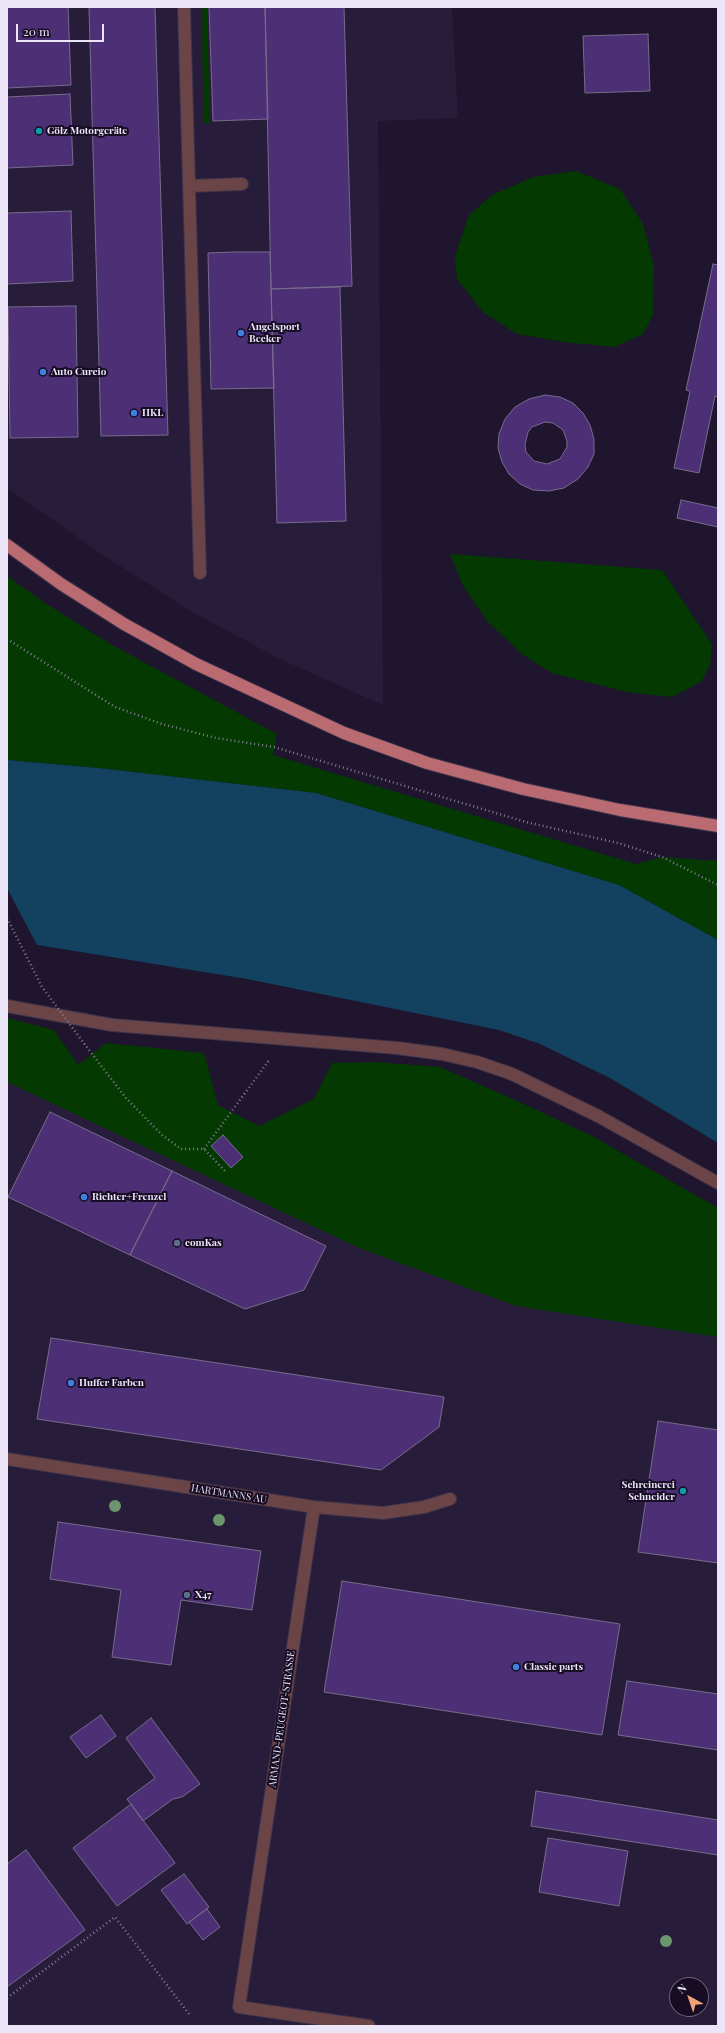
<!DOCTYPE html>
<meta charset="utf-8">
<style>
body{margin:0}
#map{position:relative;width:725px;height:2033px;overflow:hidden;background:#1f152e;font-family:"Playfair Display",serif}
canvas{display:block}
.frame{position:absolute;inset:0;border:8px solid #ebe5f7;pointer-events:none}
.north{position:absolute;left:669px;top:1977px;width:40px;height:40px;box-sizing:border-box;background:#160c24;border:1px solid #6b6378;border-radius:50%;rotate:320deg;font-size:11px;font-weight:700;line-height:16px;text-align:center;color:#ebe5f7}
.north::after{content:'';display:block;margin:auto;width:14px;height:18px;background:#f0a279;clip-path:polygon(50% 0,100% 100%,50% 72%,0 100%)}
.scale{position:absolute;left:16px;top:24px;width:88px;height:18px;box-sizing:border-box;border:2px solid #ebe5f7;border-top:0;padding-left:5px;font-size:12px;line-height:14px;white-space:nowrap;color:#ebe5f7;-webkit-text-stroke:3px #160c24;paint-order:stroke}
</style>
<div id="map">
<canvas width="725" height="2033"></canvas>
<div class="frame"></div>
<div class="north">N</div>
<div class="scale">20 m</div>
</div>
<script>
const ctx = document.querySelector('canvas').getContext('2d');
ctx.lineJoin = 'round';
function paint(path, color) { ctx.fillStyle = color; ctx.fill(path, 'evenodd'); }
const poly = rows => new Path2D(rows.map(r => 'M' + r).join(''));
function stroke(path, color, width, dash) { ctx.strokeStyle = color; ctx.lineWidth = width; ctx.lineCap = dash ? 'butt' : 'round'; ctx.setLineDash(dash || []); ctx.stroke(path); }
function write(font, color, halo, rows, align = 'center') {
  ctx.font = font + ' "Playfair Display",serif'; ctx.lineWidth = 4; ctx.setLineDash([]); ctx.textBaseline = 'middle'; ctx.strokeStyle = halo; ctx.fillStyle = color; for (const [text, x, y, turn = 0] of rows) {
    ctx.save(); ctx.translate(x, y); ctx.rotate((+turn || 0) * Math.PI / 180); ctx.textAlign = isNaN(turn) ? turn : align; if (halo) ctx.strokeText(text, 0, 0); ctx.fillText(text, 0, 0); ctx.restore();
  }
}
const built = poly([
 [7,7,452,7,458,118,378,121,383,705,280,659,192,612,103,555,7,488],
 [7,1082,357,1247,516,1306,718,1337,718,2026,7,2026],
 [677,1985,701,1985,701,2009,677,2009]
]);
const green = poly([
 [201,7,207,7,210,123,204,123],
 [576,171,620,189,643,224,654,266,653,315,643,334,614,347,564,342,517,334,483,312,457,279,455,256,469,215,492,195,533,177],
 [450,554,662,570,712,644,710,665,701,682,672,697,627,692,552,673,523,655,488,622,463,586],
 [7,576,45,603,112,645,277,734,273,755,636,864,662,857,718,861,718,940,619,885,316,793,98,768,7,760],
 [7,1018,54,1030,78,1065,106,1043,204,1053,218,1105,259,1126,314,1099,332,1063,374,1062,440,1067,513,1099,592,1136,718,1208,718,1337,516,1306,357,1247,7,1082]
]);
const water = poly([
 [7,760,98,768,316,793,619,885,718,940,718,1143,610,1078,540,1044,499,1030,247,979,7,940]
]);
const pier = poly([
 [7,888,37,945,7,942]
]);
const building = poly([
 [7,7,68,7,71,85,7,88,7,7],
 [89,7,155,7,168,435,101,436,89,7],
 [209,7,265,7,268,119,213,121,209,7],
 [265,7,344,7,352,286,271,289,265,7],
 [648,34,650,91,585,93,583,36,648,34],
 [70,94,73,165,7,168,7,97,70,94],
 [71,211,73,281,7,284,7,213,71,211],
 [233,252,270,252,274,388,211,389,208,253,233,252],
 [713,264,718,265,718,397,715,396,699,473,674,468,690,391,686,390,713,264],
 [340,287,346,521,277,523,271,289,340,287],
 [76,306,78,437,10,438,8,307,76,306],
 [545,395,560,397,573,403,583,413,590,425,594,439,594,454,588,467,578,479,564,488,549,491,533,490,520,484,509,474,502,462,498,448,499,434,505,419,515,407,529,399,545,395],
 [545,422,553,423,563,430,567,441,567,447,560,459,547,464,534,461,526,452,525,445,528,432,532,427,545,422],
 [681,500,718,508,718,527,677,518,681,500],
 [50,1112,172,1171,130,1255,8,1197,50,1112],
 [223,1135,243,1157,231,1168,211,1146,223,1135],
 [172,1171,326,1246,304,1290,245,1309,130,1255,172,1171],
 [51,1338,444,1397,439,1427,381,1470,37,1419,51,1338],
 [658,1421,718,1430,718,1563,638,1552,658,1421],
 [58,1522,261,1551,252,1610,181,1600,171,1665,112,1657,121,1590,50,1579,58,1522],
 [342,1581,620,1624,602,1735,324,1692,342,1581],
 [627,1681,718,1694,718,1750,618,1735,627,1681],
 [101,1715,116,1736,86,1758,70,1737,101,1715],
 [151,1718,200,1784,182,1797,173,1799,143,1821,127,1799,155,1778,126,1738,151,1718],
 [536,1791,718,1820,718,1855,531,1826,536,1791],
 [131,1804,175,1863,117,1906,73,1848,131,1804],
 [548,1838,628,1851,619,1906,539,1892,548,1838],
 [26,1850,85,1930,7,1987,7,1864,26,1850],
 [184,1874,209,1907,187,1924,161,1890,184,1874],
 [207,1909,220,1927,203,1940,189,1922,207,1909]
]);
const path = poly([
 [7,639,115,707,162,724,216,738,274,747,526,822,618,843,662,857,718,885],
 [89,1050,126,1098,162,1135,181,1149,204,1149,225,1171],
 [204,1149,270,1059],
 [7,1998,115,1917,189,2014]
]);
const minor = poly([
 [184,7,200,573],
 [190,186,242,184],
 [7,1006,112,1025,397,1048,442,1054,477,1062,512,1074,598,1116,718,1183],
 [7,1459,314,1507,383,1513,424,1507,450,1499],
 [314,1507,239,2007,369,2026]
]);
const major = poly([
 [7,545,61,584,124,624,196,664,344,733,427,763,523,789,620,810,718,826]
]);
const pathBridge = poly([
 [7,918,42,987,89,1050]
]);
const trees = [
 [115,1506],
 [219,1520],
 [666,1941]
];
const markers = [
 [39,131,4,"#0f9aa8"],
 [241,333,4,"#3f7fe0"],
 [43,372,4,"#3f7fe0"],
 [134,413,4,"#3f7fe0"],
 [84,1197,4,"#3f7fe0"],
 [177,1243,4,"#5c6f8a"],
 [71,1383,4,"#3f7fe0"],
 [683,1491,4,"#0f9aa8"],
 [187,1595,4,"#5c6f8a"],
 [516,1667,4,"#3f7fe0"]
];
const poiNames = [
 ["Gölz Motorgeräte",47,131],
 ["Angelsport",249,327],
 ["Becker",249,339],
 ["Auto Curcio",51,372],
 ["HKL",142,413],
 ["Richter+Frenzel",92,1197],
 ["comKas",185,1243],
 ["Huffer Farben",79,1383],
 ["Schreinerei",675,1485,"right"],
 ["Schneider",675,1497,"right"],
 ["X47",195,1595],
 ["Classic parts",524,1667]
];
const streetNames = [
 ["HARTMANNS AU",229,1494,9],
 ["ARMAND-PEUGEOT-STRASSE",282,1719,-82]
];
paint(built, '#281c3b');
paint(green, '#043a02');
paint(water, '#12425f');
paint(pier, '#1f152e');
paint(building, '#4d2f76');
stroke(building, '#776c8b', 1);
stroke(minor, '#3c324a', 14);
stroke(major, '#3c324a', 14);
stroke(path, '#847c91', 2.5, [1, 3]);
stroke(minor, '#6a4446', 12);
stroke(major, '#b96b71', 12);
stroke(pathBridge, '#847c91', 2.5, [1, 3]);
ctx.fillStyle = '#6b956d';
for (const [x, y] of trees) { ctx.beginPath(); ctx.arc(x, y, 6, 0, 2 * Math.PI); ctx.fill(); }
for (const [x, y, r, color] of markers) { const dot = new Path2D(); dot.arc(x, y, r, 0, 2 * Math.PI); ctx.fillStyle = color; ctx.fill(dot); stroke(dot, '#160c24', 1.5); }
write('bold 10px', '#ebe5f7', '#160c24', poiNames, 'left');
write('10px', '#ebe5f7', '#160c24', streetNames);
</script>
